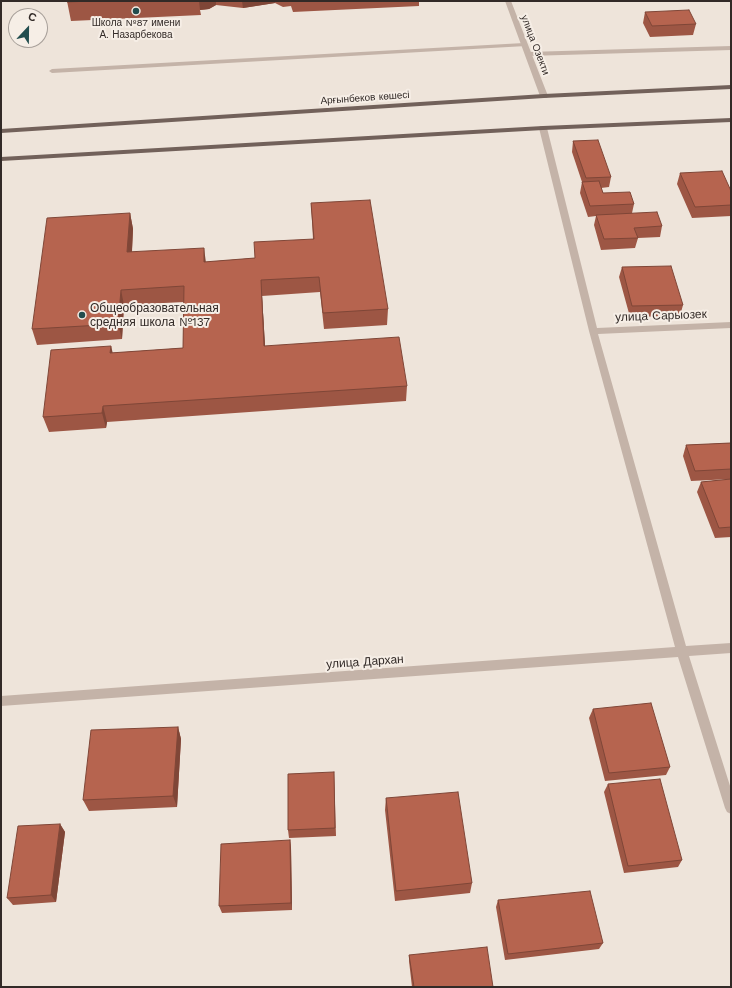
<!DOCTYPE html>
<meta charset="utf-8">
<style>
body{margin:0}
#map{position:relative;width:732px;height:988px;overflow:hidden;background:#eee4da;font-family:"Work Sans",sans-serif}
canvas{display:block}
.frame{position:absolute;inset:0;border:2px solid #322a27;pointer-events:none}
.north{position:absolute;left:8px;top:8px;width:40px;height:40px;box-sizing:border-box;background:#f6eee6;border:1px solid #a8a09a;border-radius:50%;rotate:22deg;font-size:11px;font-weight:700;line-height:16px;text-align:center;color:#322a27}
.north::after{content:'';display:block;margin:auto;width:14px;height:18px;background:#224d4e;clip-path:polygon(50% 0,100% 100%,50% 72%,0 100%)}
</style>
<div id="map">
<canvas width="732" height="988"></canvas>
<div class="frame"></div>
<div class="north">С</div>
</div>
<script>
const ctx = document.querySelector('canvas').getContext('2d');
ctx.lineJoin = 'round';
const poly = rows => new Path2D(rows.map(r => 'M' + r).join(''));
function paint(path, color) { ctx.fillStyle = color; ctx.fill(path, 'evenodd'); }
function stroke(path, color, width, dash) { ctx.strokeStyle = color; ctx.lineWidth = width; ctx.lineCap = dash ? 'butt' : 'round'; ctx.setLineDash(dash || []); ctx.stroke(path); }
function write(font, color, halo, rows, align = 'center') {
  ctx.font = font + ' "Work Sans",sans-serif'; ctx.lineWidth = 4; ctx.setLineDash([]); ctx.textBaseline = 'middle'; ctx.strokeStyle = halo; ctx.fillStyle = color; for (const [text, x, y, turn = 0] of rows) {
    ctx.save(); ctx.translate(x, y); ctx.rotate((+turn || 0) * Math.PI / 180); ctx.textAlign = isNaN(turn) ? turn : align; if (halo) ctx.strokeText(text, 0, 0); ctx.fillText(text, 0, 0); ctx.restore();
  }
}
const lane = poly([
 [524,43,527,45,526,46,52,73,49,71,52,69,524,43],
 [731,46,731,50,528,56,525,54,528,52,731,46]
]);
const street = poly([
 [505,1,511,1,548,96,547,98,541,98,540,96,505,1],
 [540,126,543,126,547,128,597,328,731,322,731,328,598,334,686,646,731,643,731,653,689,656,731,789,731,814,727,812,725,808,678,657,1,706,1,696,675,647,589,331,539,128,540,126]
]);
const primary = poly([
 [731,85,731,89,544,98,1,133,1,129,544,94,731,85],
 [731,118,731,122,543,130,1,161,1,157,543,126,731,118]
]);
const wall = poly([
 [67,1,419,1,419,6,293,12,291,6,283,7,275,3,243,8,216,5,209,9,200,10,201,15,71,21],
 [645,12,696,24,693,35,650,37,643,23],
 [573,141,611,177,609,187,601,188,603,193,634,204,632,213,662,226,660,237,638,238,635,248,601,250,594,225,596,216,588,217,580,193,582,182,572,152],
 [680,173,731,191,731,216,692,218,677,184],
 [311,203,388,309,387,325,324,329,320,292,262,296,265,346,407,386,406,401,107,422,106,428,49,432,43,417,111,346,112,353,183,348,184,302,124,305,122,339,37,345,32,329,130,213,133,229,132,252,206,262,255,258,313,239],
 [622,267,683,305,680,316,630,317,619,277],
 [731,443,731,479,691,481,683,456,686,445],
 [731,479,731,537,715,538,697,492,701,482],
 [593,709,670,767,666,775,605,781,589,718],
 [178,727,181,739,177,807,89,811,83,800],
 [334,772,336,836,289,838,288,830],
 [608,784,682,860,678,867,624,873,604,792],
 [386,798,472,883,470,893,395,901,385,810],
 [60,824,65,832,56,902,13,905,7,898],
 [290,840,291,848,292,910,222,913,219,906],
 [498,900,603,943,599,949,505,960,496,907],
 [409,955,493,987,412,987,409,961]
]);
const shadedWall = poly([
 [199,1,216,1,216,5,209,9,200,10],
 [242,1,275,1,275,3,243,8],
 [130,213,133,229,131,268,127,252],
 [204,248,206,263,204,262],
 [261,280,262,296,266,361,264,346],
 [121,290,124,305,122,339,118,324],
 [111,346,115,362,110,353],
 [103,406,107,422,106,428,102,413],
 [178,727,181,739,177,807,173,796],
 [60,824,65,832,56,902,51,895],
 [290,840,291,848,292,910,291,903]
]);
const building = poly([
 [67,1,93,1,67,2,67,1],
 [689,10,696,24,652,26,645,12,689,10],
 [598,140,611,177,586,178,573,141,598,140],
 [722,171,731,191,731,205,695,207,680,173,722,171],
 [599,181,603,193,630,192,634,204,590,206,582,182,599,181],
 [370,200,388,309,323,313,319,277,261,280,264,346,399,337,407,386,103,406,102,413,43,417,51,350,111,346,110,353,183,348,184,286,121,290,118,324,32,329,47,218,130,213,127,252,204,248,204,262,255,258,254,242,314,239,311,203,370,200],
 [657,212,662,226,634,228,638,238,604,239,596,215,657,212],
 [671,266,683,305,632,306,622,267,671,266],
 [731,443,731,469,695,471,686,445,731,443],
 [731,479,731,527,719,528,701,482,731,479],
 [651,703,670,767,609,773,593,709,651,703],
 [178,727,173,796,83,800,91,730,178,727],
 [334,772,335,828,288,830,288,774,334,772],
 [660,779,682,860,628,866,608,784,660,779],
 [458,792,472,883,396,891,386,798,458,792],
 [60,824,51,895,7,898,18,826,60,824],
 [290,840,291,903,219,906,221,844,290,840],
 [590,891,603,943,508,954,498,900,590,891],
 [487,947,493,987,414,987,409,955,487,947]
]);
const markers = [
 [136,11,4,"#224d4e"],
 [82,315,4,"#224d4e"]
];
const farPoinames = [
 ["Школа №87 имени",136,23],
 ["А. Назарбекова",136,35]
];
const farStreetnames = [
 ["улица Озекти",535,45,69],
 ["Арғынбеков көшесі",365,98,-4]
];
const poiNames = [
 ["Общеобразовательная",90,308],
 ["средняя школа №137",90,322]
];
const streetNames = [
 ["улица Сарыозек",661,316,-2],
 ["улица Дархан",365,662,-4]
];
paint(lane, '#c4b3a8');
paint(street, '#c4b3a8');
paint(primary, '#72615a');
paint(wall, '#9d5644');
paint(shadedWall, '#7f4637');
paint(building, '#b6644f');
stroke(building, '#7f4637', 1);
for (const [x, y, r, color] of markers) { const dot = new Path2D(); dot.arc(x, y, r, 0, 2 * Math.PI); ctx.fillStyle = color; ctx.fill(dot); stroke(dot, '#f6eee6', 1.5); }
write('10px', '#322a27', '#f6eee6', farPoinames);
write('10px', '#322a27', '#f6eee6', farStreetnames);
write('12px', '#322a27', '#f6eee6', poiNames, 'left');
write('12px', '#322a27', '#f6eee6', streetNames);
</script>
